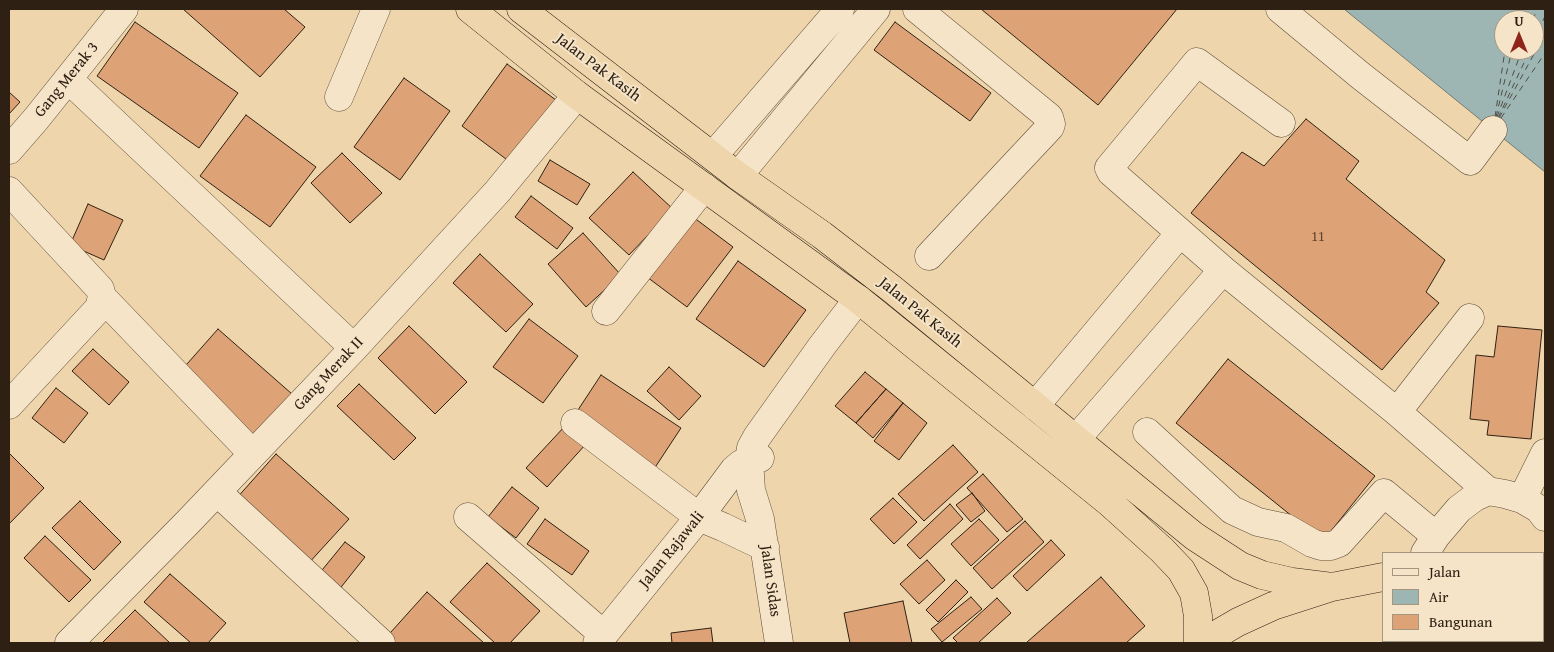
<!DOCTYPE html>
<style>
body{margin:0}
#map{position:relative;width:1554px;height:652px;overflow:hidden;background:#efd5ab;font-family:"Gentium Book Plus",serif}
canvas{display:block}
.frame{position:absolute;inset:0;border:10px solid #2e2114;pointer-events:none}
.legend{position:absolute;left:1382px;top:552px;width:162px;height:90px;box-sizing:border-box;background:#f5e4c8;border:1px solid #a59680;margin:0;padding:6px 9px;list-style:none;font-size:15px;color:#2e2114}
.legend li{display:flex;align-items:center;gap:10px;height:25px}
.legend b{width:25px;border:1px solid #a59680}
.north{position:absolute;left:1494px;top:10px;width:50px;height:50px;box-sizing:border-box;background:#f5e4c8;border:1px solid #a59680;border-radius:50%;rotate:0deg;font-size:14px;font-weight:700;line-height:20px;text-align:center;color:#2e2114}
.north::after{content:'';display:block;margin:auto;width:18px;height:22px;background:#8f2418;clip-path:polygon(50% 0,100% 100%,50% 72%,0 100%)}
</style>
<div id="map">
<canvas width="1554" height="652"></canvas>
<div class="frame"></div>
<ul class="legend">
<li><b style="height:6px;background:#f5e4c8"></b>Jalan</li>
<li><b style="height:14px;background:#9db6b3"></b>Air</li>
<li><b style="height:14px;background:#dea277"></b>Bangunan</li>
</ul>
<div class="north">U</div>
</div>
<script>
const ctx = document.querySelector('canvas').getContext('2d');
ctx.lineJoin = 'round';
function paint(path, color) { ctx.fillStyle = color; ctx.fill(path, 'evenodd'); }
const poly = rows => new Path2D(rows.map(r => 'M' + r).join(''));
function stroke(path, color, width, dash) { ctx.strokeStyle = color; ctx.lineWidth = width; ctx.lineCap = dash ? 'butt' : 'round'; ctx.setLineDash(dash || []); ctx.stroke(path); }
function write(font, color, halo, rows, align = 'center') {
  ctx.font = font + ' "Gentium Book Plus",serif'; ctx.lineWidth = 4; ctx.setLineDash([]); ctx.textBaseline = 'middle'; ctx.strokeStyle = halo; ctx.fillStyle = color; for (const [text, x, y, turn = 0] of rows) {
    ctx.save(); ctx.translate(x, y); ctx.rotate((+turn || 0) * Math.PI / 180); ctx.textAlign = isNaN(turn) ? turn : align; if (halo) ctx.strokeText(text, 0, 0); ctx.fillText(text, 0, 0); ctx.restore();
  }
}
const water = poly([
 [1344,9,1545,9,1545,172,1493,130,1344,9],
 [1504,20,1534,20,1534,50,1504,50,1504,20]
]);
const ferry = poly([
 [1510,20,1511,9],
 [1520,20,1523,9],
 [1533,20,1537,9],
 [1534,41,1545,16],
 [1495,117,1505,50],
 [1496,117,1512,50],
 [1497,117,1522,50],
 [1498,118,1530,50],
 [1499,118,1545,34],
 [1501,118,1545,53]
]);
const building = poly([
 [183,9,284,9,305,27,260,77,183,9],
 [981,9,1177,9,1098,105,981,9],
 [135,22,238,93,199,148,97,76,135,22],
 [895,22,991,93,970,121,874,50,895,22],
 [507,64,560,103,514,165,462,126,507,64],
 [404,78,450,111,400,180,354,147,404,78],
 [9,92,20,102,9,114,9,92],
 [246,115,316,167,270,227,200,176,246,115],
 [1306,119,1359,161,1346,179,1445,260,1426,292,1439,303,1382,370,1191,213,1242,152,1264,166,1306,119],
 [342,153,382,193,350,223,311,183,342,153],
 [550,160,590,184,577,205,538,181,550,160],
 [633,172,673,209,629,255,589,218,633,172],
 [531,196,573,228,557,249,515,217,531,196],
 [88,204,123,220,104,260,70,245,88,204],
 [689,214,733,247,687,307,643,274,689,214],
 [583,233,621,275,586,307,548,264,583,233],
 [480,254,533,304,506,332,453,283,480,254],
 [738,261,806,310,764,367,696,319,738,261],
 [529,319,578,356,543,403,493,367,529,319],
 [409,326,467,382,435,414,378,358,409,326],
 [1498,326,1542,330,1531,439,1487,435,1489,421,1470,419,1476,355,1494,357,1498,326],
 [218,329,292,394,253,438,179,373,218,329],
 [93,349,129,382,109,405,72,371,93,349],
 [1228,359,1375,476,1323,541,1176,423,1228,359],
 [669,367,701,396,679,420,647,391,669,367],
 [865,372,886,389,856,423,835,406,865,372],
 [601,375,681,428,654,469,574,416,601,375],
 [359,384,416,438,394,460,337,406,359,384],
 [56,388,88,413,64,443,32,418,56,388],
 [886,389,903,403,873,438,856,423,886,389],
 [903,403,927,423,899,460,874,441,903,403],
 [565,426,586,444,547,487,526,468,565,426],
 [953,445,978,472,924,521,898,494,953,445],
 [9,453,44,488,9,524,9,453],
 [276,454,349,519,307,565,235,500,276,454],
 [983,474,1023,519,1007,532,967,488,983,474],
 [512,487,539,508,516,538,488,517,512,487],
 [972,493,985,511,971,522,956,505,972,493],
 [893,498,917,522,894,544,870,519,893,498],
 [80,501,121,542,94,570,52,528,80,501],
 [950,504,963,519,920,559,907,545,950,504],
 [545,519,589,551,572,575,527,544,545,519],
 [979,519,999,540,971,566,951,544,979,519],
 [1025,521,1044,542,992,589,973,568,1025,521],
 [45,536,91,580,69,602,24,558,45,536],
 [1051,540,1065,555,1027,591,1013,576,1051,540],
 [345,542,365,557,338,591,318,575,345,542],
 [927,560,945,580,919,604,900,584,927,560],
 [487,563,540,611,510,643,495,643,450,602,487,563],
 [170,574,226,623,208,643,191,643,144,602,170,574],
 [1101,577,1145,626,1126,643,1026,643,1101,577],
 [956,580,968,592,938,622,926,610,956,580],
 [427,592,484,643,384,643,382,642,427,592],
 [971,597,982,609,942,642,931,629,971,597],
 [997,598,1011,613,978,643,958,643,953,638,997,598],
 [903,601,912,643,850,643,844,613,903,601],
 [135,610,170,643,102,643,135,610],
 [711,628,713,643,672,643,671,633,711,628]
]);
const minor = poly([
 [917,9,1049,117,1051,124,1050,127,929,256],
 [1280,9,1361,76,1470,161,1493,130],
 [68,79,354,348],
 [339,97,376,9],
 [1281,123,1197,62,1109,168,1111,172,1223,270,1397,412,1488,491],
 [9,150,36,119,124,9],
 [713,156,840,9],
 [738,176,876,9],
 [9,191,100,289,102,297,99,308,9,405],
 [102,297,253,454],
 [606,311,704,187],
 [1035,406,1180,233],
 [1397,412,1470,318],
 [575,423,699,517,723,527,765,547],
 [1147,432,1232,510,1258,522,1286,528,1312,543,1321,546,1331,546,1339,543,1384,493,1436,536],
 [1076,439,1223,270],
 [217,492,381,643],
 [1522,499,1545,453],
 [468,517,604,635],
 [1425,553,1436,536,1459,509,1475,497,1488,491,1505,494,1522,499,1539,509,1545,517],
 [69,643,188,522,354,348,497,192,577,95],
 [597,643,699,517,734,470,741,464,749,460,760,458],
 [779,643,760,519,751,490,749,460,751,448,757,437,822,346,858,299]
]);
const highway = poly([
 [470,9,577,95,858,299,1110,503,1162,550,1181,570,1194,593,1198,616,1198,643],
 [521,9,738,176,822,235,892,289,1194,536,1240,566,1262,575,1292,582,1332,587],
 [1543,610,1545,613],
 [1467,641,1469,643],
 [1202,643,1238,622,1273,606,1332,587,1383,577]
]);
const numberNames = [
 ["11",1318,237]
];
const streetNames = [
 ["Jalan Pak Kasih",598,68,37],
 ["Gang Merak 3",67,80,-51],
 ["Jalan Pak Kasih",920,313,39],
 ["Gang Merak II",329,374,-47],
 ["Jalan Rajawali",672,550,-51],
 ["Jalan Sidas",770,581,82]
];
paint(water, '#9db6b3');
stroke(water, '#717a73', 1);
stroke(ferry, '#4f4e44', 1, [6, 5]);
paint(building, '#dea277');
stroke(building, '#2e2114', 1);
stroke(minor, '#5e4e3a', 29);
stroke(highway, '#2e2114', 29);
stroke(minor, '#f5e4c8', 28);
stroke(highway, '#efd5ab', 28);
write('14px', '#5a412d', null, numberNames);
write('16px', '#2e2114', '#f5e4c8', streetNames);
</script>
